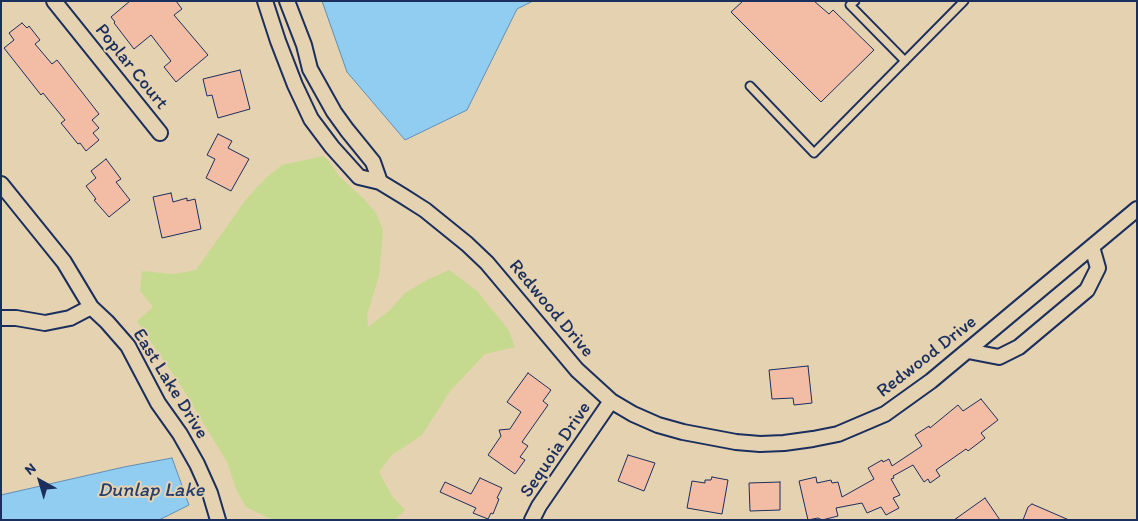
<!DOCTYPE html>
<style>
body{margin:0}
#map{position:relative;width:1138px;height:521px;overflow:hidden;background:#e5d2b0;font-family:Itim,sans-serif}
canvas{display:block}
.frame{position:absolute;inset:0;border:2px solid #1b2f5e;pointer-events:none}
.north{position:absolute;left:15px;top:456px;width:50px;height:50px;-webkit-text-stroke:4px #e5d2b0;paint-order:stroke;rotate:321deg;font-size:14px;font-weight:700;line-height:20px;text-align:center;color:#1b2f5e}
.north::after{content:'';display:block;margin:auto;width:18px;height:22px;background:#1b2f5e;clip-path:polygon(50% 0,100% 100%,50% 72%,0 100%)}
</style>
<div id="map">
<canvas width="1138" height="521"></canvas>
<div class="frame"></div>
<div class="north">N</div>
</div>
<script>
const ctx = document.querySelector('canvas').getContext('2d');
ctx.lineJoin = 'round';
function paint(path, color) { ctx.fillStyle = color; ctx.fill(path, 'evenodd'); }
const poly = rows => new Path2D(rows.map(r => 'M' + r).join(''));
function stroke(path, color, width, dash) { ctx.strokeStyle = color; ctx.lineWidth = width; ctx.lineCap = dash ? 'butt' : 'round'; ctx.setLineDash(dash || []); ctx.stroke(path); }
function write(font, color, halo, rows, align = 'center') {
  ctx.font = font + ' Itim,sans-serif'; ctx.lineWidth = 4; ctx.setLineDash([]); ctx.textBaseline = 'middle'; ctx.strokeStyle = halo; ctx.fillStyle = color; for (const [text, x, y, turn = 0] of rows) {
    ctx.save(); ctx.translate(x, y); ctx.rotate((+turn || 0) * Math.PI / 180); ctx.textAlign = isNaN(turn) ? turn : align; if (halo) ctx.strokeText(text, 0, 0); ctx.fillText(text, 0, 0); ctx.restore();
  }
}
const green = poly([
 [323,156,329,161,339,176,365,200,376,213,383,230,379,276,367,315,368,327,390,310,405,293,425,281,449,270,477,291,508,329,515,347,485,354,450,391,422,435,392,455,379,472,392,496,405,510,396,519,273,520,246,507,236,489,227,462,181,386,137,321,153,307,140,291,142,271,174,274,196,270,247,198,266,178,282,165]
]);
const water = poly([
 [322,1,533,1,517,9,467,110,405,140,347,72,322,1],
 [172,458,189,505,159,520,1,520,1,495,124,467,172,458]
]);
const building = poly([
 [130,1,176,1,182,9,174,15,208,55,176,82,164,67,171,61,151,35,134,49,114,23,115,22,111,17,130,1],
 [743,1,814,1,829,14,833,10,874,50,821,102,731,12,743,1],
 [22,23,27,28,29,26,40,40,35,44,52,64,57,60,99,114,92,120,99,128,93,133,99,140,86,151,80,143,78,144,61,123,65,120,43,93,41,95,4,48,14,40,9,33,22,23],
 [240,70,250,109,218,118,212,95,207,96,203,79,240,70],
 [218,134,232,141,228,148,249,159,231,191,206,178,215,159,207,155,218,134],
 [106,159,121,179,116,182,130,200,109,217,94,200,96,199,86,186,96,178,91,171,106,159],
 [171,193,173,202,187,198,187,201,195,199,201,229,162,238,153,197,171,193],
 [808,366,812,403,794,405,793,398,772,399,769,370,808,366],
 [528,373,551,390,543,401,548,405,522,442,528,446,520,457,525,460,515,474,488,455,501,436,499,430,510,429,521,412,507,402,528,373],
 [981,399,998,420,981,433,985,438,968,451,966,449,936,470,940,476,930,483,928,479,924,482,913,465,893,476,894,478,891,479,900,495,893,498,899,508,886,515,881,507,867,513,862,503,836,508,838,516,822,520,818,518,808,520,799,481,816,477,817,483,831,480,832,483,838,482,842,497,874,479,868,468,882,460,883,462,889,459,892,466,922,446,915,435,929,426,930,428,958,405,963,411,981,399],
 [628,455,655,463,644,491,618,481,628,455],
 [712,477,728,480,722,514,687,508,692,481,705,483,705,480,711,480,712,477],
 [480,478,502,488,497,498,499,499,493,514,491,513,488,519,473,513,476,508,440,492,445,482,471,494,480,478],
 [780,482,780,510,750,511,749,483,780,482],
 [985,498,1000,520,954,520,985,498],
 [1032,504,1069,520,1023,520,1028,507,1032,504]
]);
const lane = poly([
 [855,1,850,5,905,61],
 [750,86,814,153,964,1]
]);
const street = poly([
 [54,1,160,133],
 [265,1,278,41,295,85,311,119,332,147,359,177,380,182,403,196,425,210,467,244,487,263,577,370,611,401,633,414,658,425,683,432,736,442,760,444,784,443,813,439,838,434,885,414,931,381,1137,209],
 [287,1,304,45,310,69,334,112,347,130,373,162,380,182],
 [1,184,64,262,91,307],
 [1,318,16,318,45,323,70,318,91,307,107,322,128,346,158,403,180,434,197,464,210,493,218,520],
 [968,351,999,357,1019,347,1087,290,1098,268,1092,247],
 [532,520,539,506,611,401]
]);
const streetNames = [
 ["Poplar Court",131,67,51],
 ["Redwood Drive",551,309,50],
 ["Redwood Drive",927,357,-38],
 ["East Lake Drive",170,384,58],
 ["Sequoia Drive",556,450,-56]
];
const waterNames = [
 ["Dunlap Lake",151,491]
];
paint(green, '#c6da8f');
paint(water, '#90cdf0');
stroke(water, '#618eb6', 1);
paint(building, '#f2bca5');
stroke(building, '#1b2f5e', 1);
stroke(lane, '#1b2f5e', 11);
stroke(street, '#1b2f5e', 18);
stroke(lane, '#e5d2b0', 7);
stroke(street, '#e5d2b0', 14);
write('19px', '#1b2f5e', '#e5d2b0', streetNames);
write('italic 20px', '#273f6d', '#e5d2b0', waterNames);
</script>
